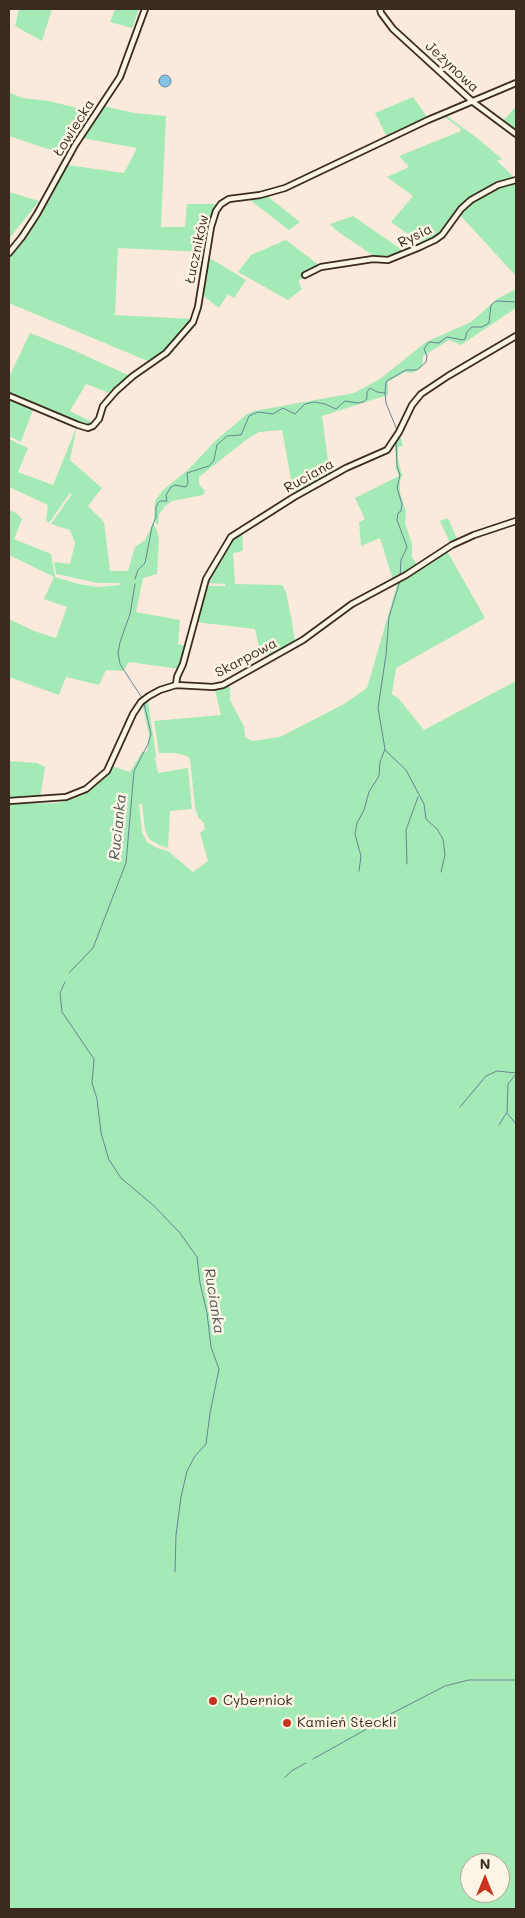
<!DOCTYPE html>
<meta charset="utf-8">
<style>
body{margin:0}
#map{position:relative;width:525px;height:1918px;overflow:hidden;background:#fbe9db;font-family:Mali,sans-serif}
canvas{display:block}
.frame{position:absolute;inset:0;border:10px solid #3b2a1e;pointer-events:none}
.north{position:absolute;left:460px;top:1853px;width:50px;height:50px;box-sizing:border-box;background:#fcf5e5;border:1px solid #afa495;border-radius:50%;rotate:0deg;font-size:14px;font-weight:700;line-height:20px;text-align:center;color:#3b2a1e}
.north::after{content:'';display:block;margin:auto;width:18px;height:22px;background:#c8321e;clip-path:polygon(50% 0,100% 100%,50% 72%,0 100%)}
</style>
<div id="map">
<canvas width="525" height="1918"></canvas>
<div class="frame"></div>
<div class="north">N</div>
</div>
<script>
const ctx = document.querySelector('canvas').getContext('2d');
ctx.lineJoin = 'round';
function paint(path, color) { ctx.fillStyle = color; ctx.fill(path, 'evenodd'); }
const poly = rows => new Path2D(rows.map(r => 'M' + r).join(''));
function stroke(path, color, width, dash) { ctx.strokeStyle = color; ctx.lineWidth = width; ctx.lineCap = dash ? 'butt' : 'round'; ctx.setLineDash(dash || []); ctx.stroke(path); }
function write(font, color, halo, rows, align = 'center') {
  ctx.font = font + ' Mali,sans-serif'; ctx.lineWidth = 5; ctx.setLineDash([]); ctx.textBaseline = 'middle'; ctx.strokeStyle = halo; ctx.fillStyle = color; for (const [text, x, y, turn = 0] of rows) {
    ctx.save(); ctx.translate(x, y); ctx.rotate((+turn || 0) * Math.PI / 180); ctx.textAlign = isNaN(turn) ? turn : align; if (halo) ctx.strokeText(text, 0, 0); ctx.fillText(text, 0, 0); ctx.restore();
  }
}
const green = poly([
 [19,9,52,9,42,41,15,26],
 [115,9,139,9,132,28,110,22],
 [9,92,22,98,49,101,85,110,88,115,63,154,9,136],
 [413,97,428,118,387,137,375,113],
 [104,106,134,113,166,116,161,227,185,227,187,204,218,204,210,228,205,252,118,248,115,315,193,319,188,327,170,347,150,362,9,303,9,255,33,225,67,165,124,173,137,148,82,138],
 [516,106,516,132,503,121],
 [444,114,477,138,502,159,497,161,516,179,470,199,441,234,434,239,422,244,391,222,413,196,387,177,409,167,399,156,461,131,460,128,442,115],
 [516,181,516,276,459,214,472,202,498,186],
 [9,192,39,201,9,239],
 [267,195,267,196,300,222,289,230,250,200,250,197],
 [353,216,405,252,388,258,377,258,337,231,330,224],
 [286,240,320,266,298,281,302,289,288,300,238,272,251,255],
 [208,257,246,280,234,298,228,294,219,308,201,294],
 [516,289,516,308,461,345,449,340,423,356,422,367,412,373,405,372,388,382,388,395,322,416,328,461,334,473,294,496,282,430,259,432,246,440,199,477,199,484,205,491,203,495,172,501,165,506,159,514,158,526,154,520,155,501,162,491,189,469,215,441,247,414,254,411,354,393,380,379,426,342,471,322,497,299],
 [30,333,71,349,130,376,112,394,86,384,70,411,94,423,87,427,9,394,9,377],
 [9,396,34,407,21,442,9,436],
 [77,426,70,460,102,488,88,506,104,522,110,571,128,571,135,547,145,540,153,523,156,528,159,538,157,574,143,578,136,612,180,620,178,644,187,646,180,669,129,662,123,671,106,670,99,685,66,677,59,695,9,677,9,619,34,631,56,638,67,607,44,599,54,577,9,555,9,510,16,513,22,519,14,539,51,554,55,577,79,584,98,587,121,585,119,583,98,583,56,574,54,562,70,564,75,543,70,530,51,524,72,494,70,493,49,523,46,521,48,505,9,487,9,439,28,448,18,472,53,485],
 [398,436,401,438,403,446,398,447,398,459,402,475,400,482,400,493,406,511,405,523,412,544,412,557,417,565,393,580,380,538,361,546,359,522,365,519,355,498,399,476,396,469,395,442],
 [448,518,458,541,451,545,440,521],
 [242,531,243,551,233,553,235,584,282,585,286,592,292,622,295,643,275,653,261,656,255,629,195,622,205,586,225,586,225,584,206,583,232,538],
 [447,551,485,618,396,668,392,694,399,699,424,730,516,681,516,1909,9,1909,9,804,57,803,69,800,83,795,91,789,107,775,112,766,130,772,142,752,147,752,149,735,142,703,145,700,148,701,156,755,155,758,158,773,188,768,192,809,170,811,168,848,159,845,149,839,145,830,142,804,139,804,142,832,147,842,157,848,168,851,193,872,208,861,200,833,205,829,204,823,198,817,195,807,190,759,187,756,175,753,159,753,154,721,221,715,215,690,221,690,230,685,230,700,244,727,245,737,252,741,280,737,344,704,367,688,398,581,409,576],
 [470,1863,500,1863,500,1893,470,1893],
 [9,761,37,763,45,767,40,798,9,800]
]);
const water = poly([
 '159 81a6 6 0 1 1 12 0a6 6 0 1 1-12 0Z'
]);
const stream = poly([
 [385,393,386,403,397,430],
 [396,439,397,466,400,475,397,488,402,504,401,511,398,513,397,520,407,547,401,560,400,577],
 [135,579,138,570,145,563,152,527,156,517,156,507,158,503,160,501,167,501,166,495,171,487,175,485,186,487,188,482,187,473,209,466,214,460,217,445,227,436,241,435,249,416,258,412,273,414,283,408,295,414,305,404,314,402,325,404,336,409,345,401,358,403,363,402,367,399,367,392,370,388,377,392,385,393,386,382,388,380,406,370,417,370,426,362,427,356,424,349,429,342,439,343,447,337,463,340,465,339,467,332,472,327,482,327,489,323,491,305,496,301,516,302],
 [135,584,130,614,120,642,118,653,120,664,142,698],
 [385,750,406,770,424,804,426,819,437,829,443,839,445,855,441,872],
 [407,864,406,830,418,797],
 [359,871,361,856,355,834,357,823,364,810,369,792,379,776,380,762,385,749,378,708,386,655,389,617,400,581],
 [69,973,93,948,126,863,134,771,148,744,151,734,144,703],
 [65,982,60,993,62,1012,94,1059,92,1083,97,1099,101,1133,109,1160,121,1178,154,1206,180,1233,197,1257,200,1283,207,1313,211,1347,219,1369,210,1413,206,1444,195,1456,187,1471,181,1497,176,1535,175,1572],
 [460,1107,486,1076,497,1071,516,1073],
 [507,1113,516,1124],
 [499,1125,507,1112,508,1084,516,1074],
 [313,1759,365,1730,383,1718,445,1686,469,1680,516,1680],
 [285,1777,293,1770,306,1763]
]);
const minor = poly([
 [380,9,381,13,393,29,473,102,516,134],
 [9,253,22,237,37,214,75,145,120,77,145,9],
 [305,275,321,267,373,259,388,260,420,247,435,240,442,235,461,209,471,200,498,185,516,180],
 [9,396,78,425,88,428,93,426,99,419,103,406,116,391,133,376,166,353,193,322,198,307,211,227,216,211,221,204,229,199,260,195,285,188,428,120,516,83],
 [176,685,177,677,183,664,206,579,231,537,294,497,346,468,387,450,399,432,412,405,421,394,448,376,516,336],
 [9,801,66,797,86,789,107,771,133,714,141,702,149,696,160,690,176,685,213,687,223,685,303,640,352,604,406,575,452,545,474,535,516,521]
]);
const markers = [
 [213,1701,5,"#c8321e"],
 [287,1723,5,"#c8321e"]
];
const streetNames = [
 ["Jeżynowa",452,67,43],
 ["Łowiecka",74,128,-58],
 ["Rysia",415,236,-26],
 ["Łuczników",197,249,-78],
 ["Ruciana",309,476,-29],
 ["Skarpowa",246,658,-28]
];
const poiNames = [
 ["Cyberniok",223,1701],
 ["Kamień Steckli",297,1723]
];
const waterNames = [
 ["Rucianka",118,827,-84],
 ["Rucianka",214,1301,81]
];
paint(green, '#a4eab6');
paint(water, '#85c3e5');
stroke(water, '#678695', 1);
stroke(stream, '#678695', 1);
stroke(minor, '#3b2a1e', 8);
stroke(minor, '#fcf5e5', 4.5);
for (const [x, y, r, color] of markers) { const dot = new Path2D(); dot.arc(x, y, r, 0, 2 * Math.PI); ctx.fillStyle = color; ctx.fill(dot); stroke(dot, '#fcf5e5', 2); }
write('14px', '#3b2a1e', '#fcf5e5', streetNames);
write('14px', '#3b2a1e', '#fcf5e5', poiNames, 'left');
write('italic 15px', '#51585a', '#fcf5e5', waterNames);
</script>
